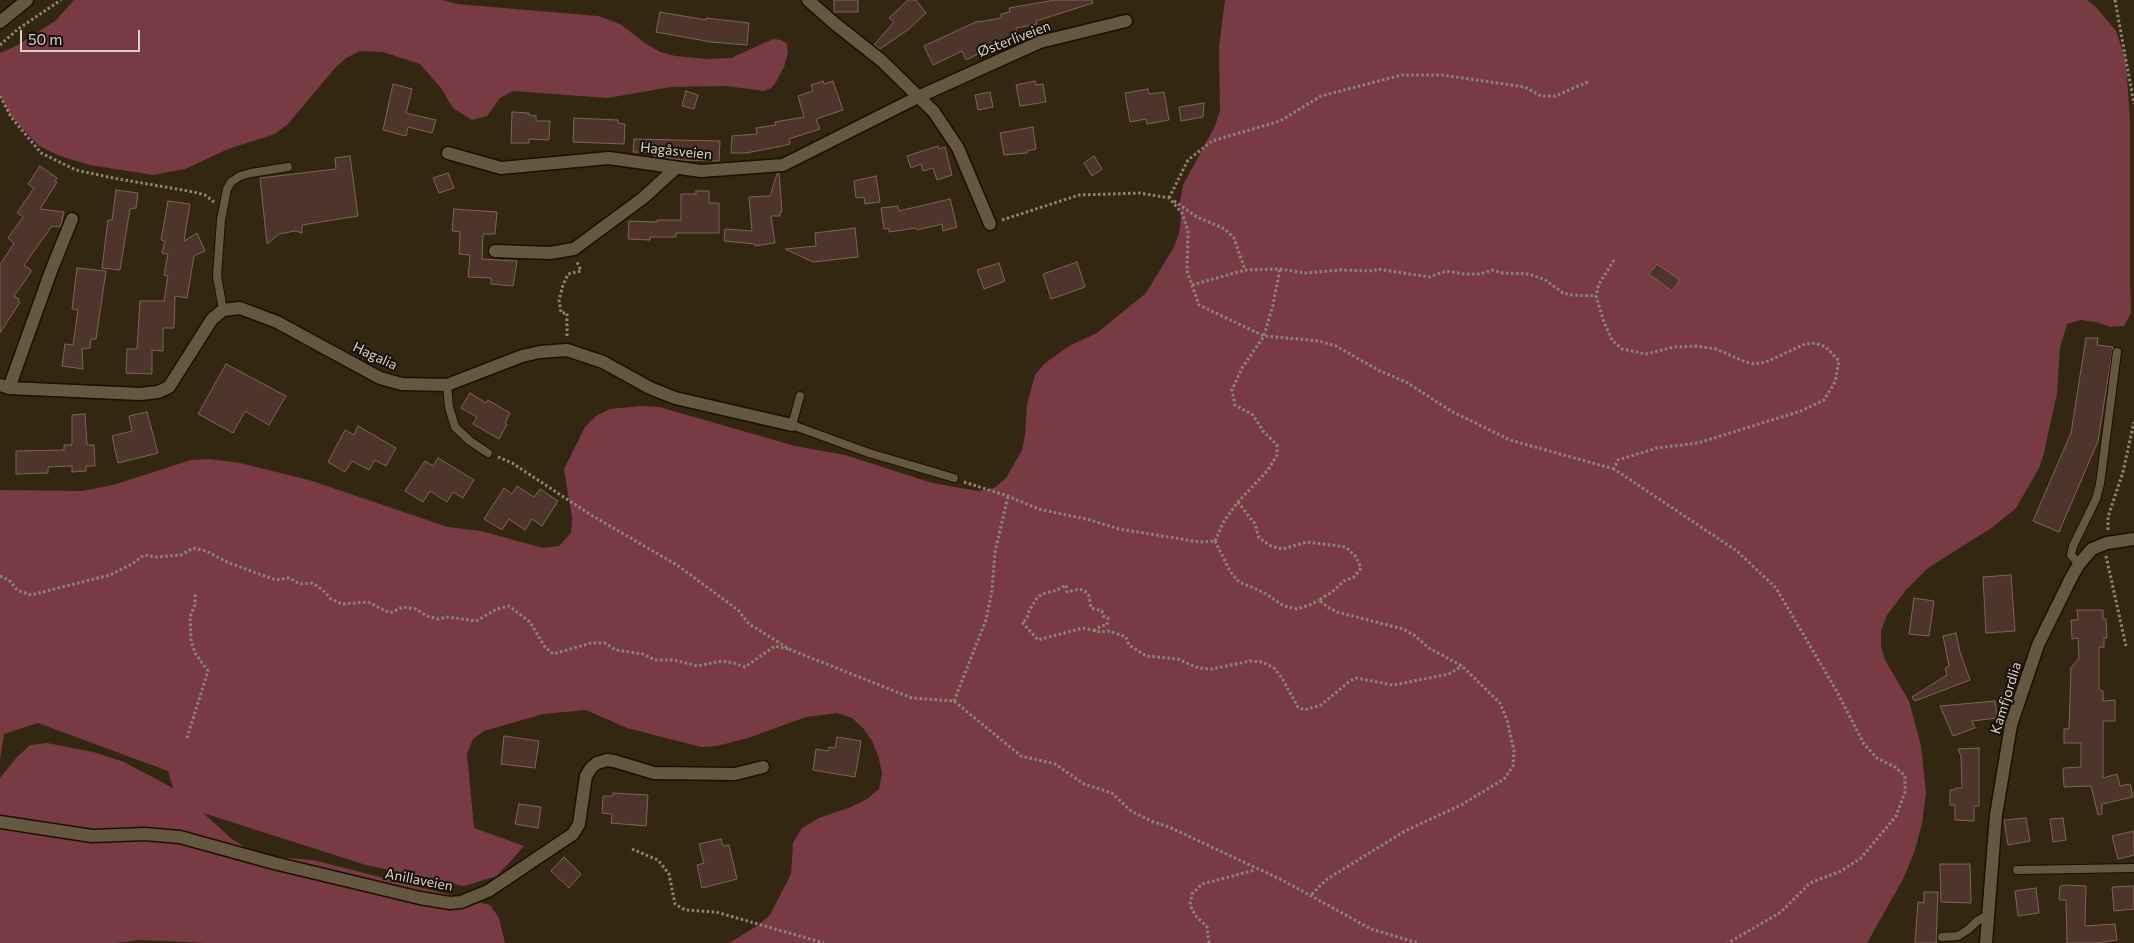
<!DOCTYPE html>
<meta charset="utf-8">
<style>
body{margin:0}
#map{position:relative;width:2134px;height:943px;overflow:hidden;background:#342712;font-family:Commissioner,sans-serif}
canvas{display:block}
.scale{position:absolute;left:20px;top:30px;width:120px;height:22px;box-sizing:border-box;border:2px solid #dad2c5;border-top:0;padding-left:6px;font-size:15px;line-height:18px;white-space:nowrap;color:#dad2c5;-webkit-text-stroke:4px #171108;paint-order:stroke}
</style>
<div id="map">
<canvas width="2134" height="943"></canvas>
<div class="scale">50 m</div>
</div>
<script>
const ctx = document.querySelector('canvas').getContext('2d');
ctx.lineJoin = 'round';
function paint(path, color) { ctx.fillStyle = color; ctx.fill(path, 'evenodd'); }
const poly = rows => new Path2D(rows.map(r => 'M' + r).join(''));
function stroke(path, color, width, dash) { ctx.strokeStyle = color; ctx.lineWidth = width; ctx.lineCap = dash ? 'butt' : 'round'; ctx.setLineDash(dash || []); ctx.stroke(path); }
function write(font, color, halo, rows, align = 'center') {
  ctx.font = font + ' Commissioner,sans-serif'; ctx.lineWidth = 4; ctx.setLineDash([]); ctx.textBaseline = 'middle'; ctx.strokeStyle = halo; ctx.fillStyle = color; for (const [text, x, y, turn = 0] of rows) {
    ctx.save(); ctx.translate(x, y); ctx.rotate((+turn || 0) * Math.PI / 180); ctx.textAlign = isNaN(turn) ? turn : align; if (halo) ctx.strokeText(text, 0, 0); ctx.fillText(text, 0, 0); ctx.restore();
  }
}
const green = poly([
 [74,0,443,0,457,4,598,16,620,24,645,43,660,52,675,56,707,59,731,58,773,39,781,40,787,44,788,52,784,67,776,82,771,88,764,91,726,86,671,87,608,98,513,91,500,98,487,116,472,120,453,108,441,88,420,64,383,52,360,51,346,58,335,68,288,124,275,134,228,149,185,169,153,175,90,165,60,156,39,146,10,115,0,94,0,53,18,45,55,21],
 [1225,0,2087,0,2096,7,2116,31,2126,60,2130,122,2130,282,2131,313,2124,326,2110,327,2096,322,2081,320,2067,324,2060,348,2057,393,2044,453,2039,468,2016,508,1993,527,1928,568,1906,590,1887,615,1881,631,1881,646,1885,660,1909,701,1921,746,1926,793,1922,824,1914,853,1902,881,1867,943,729,943,757,926,770,915,791,874,793,843,802,828,819,818,851,807,867,799,879,789,882,773,878,755,872,741,863,728,852,718,837,713,806,717,748,738,717,746,701,747,627,728,586,710,543,714,484,731,473,739,467,754,474,828,524,846,497,876,464,886,366,865,203,813,232,839,259,856,313,860,490,905,499,918,505,943,206,943,140,940,117,943,0,943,0,778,17,757,30,745,47,743,93,752,124,762,173,788,168,771,38,723,4,734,0,760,0,490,82,491,113,485,191,460,209,459,240,463,309,480,448,527,481,531,543,548,559,546,571,533,572,518,564,469,585,427,596,416,610,409,642,406,659,407,795,446,845,455,932,483,978,491,994,488,1006,478,1022,450,1025,435,1027,405,1035,375,1044,364,1069,346,1097,333,1146,293,1174,247,1179,233,1181,217,1180,202,1183,185,1215,126,1220,111,1219,47]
]);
const building = poly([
 [834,0,858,0,858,12,834,12,834,0],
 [908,0,916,0,926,13,909,29,880,49,874,45,894,22,889,18,908,0],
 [1055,0,1092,0,1093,3,1036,21,1037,24,1016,28,1018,39,1008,41,1009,44,978,49,980,53,966,60,962,51,933,65,924,46,978,21,978,22,1001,18,1001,14,1010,12,1009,8,1055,0],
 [660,12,706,20,706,18,749,23,747,45,711,42,656,32,660,12],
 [823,81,824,84,833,81,843,110,816,119,820,129,789,139,790,144,782,146,746,153,731,153,732,136,757,134,756,128,776,125,775,122,804,117,798,96,813,91,811,85,823,81],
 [1035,81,1036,85,1043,84,1046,102,1020,106,1016,85,1035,81],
 [393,84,412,89,406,113,436,120,432,133,408,127,406,136,383,130,393,84],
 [1148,89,1149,94,1164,92,1169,120,1147,124,1146,119,1130,122,1125,93,1148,89],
 [686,91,698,95,694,109,682,106,686,91],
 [990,92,993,107,978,110,975,95,990,92],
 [1204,103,1203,117,1181,121,1179,107,1204,103],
 [512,112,529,113,529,115,536,116,536,121,550,121,549,140,529,139,529,143,511,143,512,112],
 [574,118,618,120,618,123,625,124,624,144,573,142,574,118],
 [1033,127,1036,149,1027,151,1027,153,1004,155,1000,133,1033,127],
 [634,139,720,141,719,161,682,160,653,156,654,153,633,152,634,139],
 [938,146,939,149,945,147,952,175,937,180,933,168,923,171,921,164,911,168,907,156,938,146],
 [350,156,358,216,302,225,302,233,295,231,279,234,267,244,260,178,336,169,335,158,350,156],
 [1094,156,1102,169,1092,176,1084,163,1094,156],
 [40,166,57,178,55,181,57,182,40,209,64,212,62,221,60,227,52,226,24,265,31,270,31,272,14,296,19,299,18,301,20,302,0,333,0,265,14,243,8,238,23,217,17,213,34,188,28,184,40,166],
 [448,173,454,188,439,193,433,178,448,173],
 [779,173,782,212,780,212,780,216,771,216,775,243,755,246,755,244,724,241,725,229,752,231,749,197,770,196,777,174,779,173],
 [876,176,880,202,865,204,864,197,856,198,854,181,876,176],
 [116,190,138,193,136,208,130,209,120,270,102,268,108,220,112,220,116,190],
 [696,191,709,191,709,203,719,203,719,233,676,233,676,237,650,237,650,240,628,239,629,221,657,222,657,220,681,220,681,194,696,194,696,191],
 [950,199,957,227,943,231,942,224,917,230,916,228,889,232,889,228,884,229,881,208,898,206,899,211,950,199],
 [168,201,190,204,184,241,197,233,205,251,194,256,187,298,175,296,174,328,163,328,163,351,152,350,152,374,126,373,127,349,137,349,140,301,164,301,168,276,164,275,168,254,162,253,165,241,161,240,168,201],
 [454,209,497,212,495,234,483,234,482,259,517,261,513,286,491,284,491,278,468,277,470,255,459,254,460,232,452,231,454,209],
 [855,228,858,257,813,262,785,249,816,246,815,233,855,228],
 [1077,262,1085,287,1051,299,1043,274,1077,262],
 [999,263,1005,281,984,289,977,270,999,263],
 [1657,264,1680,280,1672,291,1649,274,1657,264],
 [77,268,106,271,96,339,91,339,90,348,82,349,83,369,62,366,65,344,73,345,78,310,72,309,77,268],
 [2086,338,2098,338,2097,345,2113,347,2098,441,2059,532,2033,521,2071,433,2086,338],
 [226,364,286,396,269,425,245,411,233,433,198,414,226,364],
 [470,393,486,403,488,400,510,413,505,423,507,424,499,439,473,424,477,417,461,408,470,393],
 [147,412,158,453,118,463,112,436,132,431,129,416,147,412],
 [85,414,87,445,94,445,95,466,86,466,86,471,72,472,72,466,48,467,48,473,16,474,16,451,64,450,64,445,72,445,72,415,85,414],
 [358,426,396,448,386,466,375,460,369,470,352,461,345,472,328,462,345,430,354,435,358,426],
 [438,458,474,480,463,498,453,492,447,502,430,491,423,502,405,491,425,461,433,466,438,458],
 [517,486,534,497,540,489,558,501,542,526,532,519,525,530,509,519,502,530,484,519,504,488,512,494,517,486],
 [2011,575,2015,631,1986,633,1983,577,2011,575],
 [1914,598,1934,601,1929,636,1909,634,1914,598],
 [2077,610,2103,610,2103,619,2106,619,2107,638,2104,638,2104,647,2099,647,2099,689,2103,691,2103,701,2115,700,2115,721,2103,721,2103,778,2117,774,2120,786,2130,784,2133,797,2102,804,2102,814,2098,815,2091,786,2064,787,2063,768,2081,767,2081,743,2064,743,2064,729,2069,729,2071,668,2079,658,2078,638,2072,639,2071,620,2078,620,2077,610],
 [1956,633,1960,652,1970,680,1915,701,1912,697,1947,675,1945,668,1949,666,1943,636,1956,633],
 [1995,701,1997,718,1972,721,1975,728,1953,736,1940,706,1995,701],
 [504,736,539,741,535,768,501,764,504,736],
 [837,737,861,741,855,777,813,770,816,749,828,751,829,747,835,748,837,737],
 [1979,748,1979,806,1974,806,1974,821,1955,820,1955,805,1950,805,1950,790,1955,790,1955,788,1962,788,1961,756,1958,749,1979,748],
 [613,793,648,795,646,826,611,823,612,814,602,813,603,796,613,796,613,793],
 [519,804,541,807,538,828,515,824,519,804],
 [2026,818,2030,841,2008,845,2004,820,2026,818],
 [2063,818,2066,840,2053,842,2050,819,2063,818],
 [2134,831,2134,855,2118,859,2112,836,2134,831],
 [721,839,723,846,729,845,737,879,702,888,697,865,704,863,699,844,721,839],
 [564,857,581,874,569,888,551,871,564,857],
 [1940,864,1970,864,1971,903,1941,902,1940,864],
 [2066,885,2086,886,2085,926,2115,924,2117,940,2096,943,2067,943,2066,900,2059,900,2060,886,2066,885],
 [2134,886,2134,909,2114,911,2112,887,2134,886],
 [2036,888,2039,913,2018,916,2015,891,2036,888],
 [1924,892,1938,892,1936,943,1915,943,1918,902,1924,903,1924,892]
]);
const path = poly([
 [2115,0,2134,104],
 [0,45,18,29,61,0],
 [0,96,11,117,41,153,76,170,113,178,194,192,205,195,214,202],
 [1169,198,1188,160,1212,141,1280,121,1321,96,1402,75,1442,75,1525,87,1541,96,1555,96,1590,81],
 [1174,201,1197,217,1225,229,1234,238,1245,270],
 [1002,220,1079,195,1140,193,1169,198,1182,213,1188,231,1187,271,1199,305,1264,336,1319,341,1336,346,1380,371,1406,382,1451,411,1510,440,1614,469],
 [1614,260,1599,284,1596,296,1604,322,1612,340,1622,349,1646,354,1674,347,1696,346,1716,349,1746,362,1755,364,1766,362,1805,344,1815,343,1826,347,1839,361,1835,382,1824,400,1801,411,1698,443,1657,448,1618,460,1614,469,1737,551,1776,588,1836,690,1864,744,1877,758,1895,767,1905,776,1905,792,1896,816,1861,858,1841,871,1810,883,1781,912,1728,943],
 [1192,285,1245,270,1280,269,1306,273,1340,270,1374,271,1377,269,1429,277,1446,271,1464,274,1480,274,1492,270,1503,273,1528,274,1544,279,1563,293,1572,295,1596,296],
 [567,336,567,313,561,313,559,300,563,285,568,274,581,271,577,262],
 [498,457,512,463,591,515,677,565,738,610,749,624,791,650,912,698,954,701,1021,756,1055,764,1084,784,1112,793,1131,811,1151,821,1169,827,1284,881,1371,929,1418,943],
 [964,482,1008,496,1038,509,1090,520,1119,529,1200,542,1215,541],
 [1238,502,1255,524,1259,538,1271,546,1282,549,1307,542,1346,547,1356,557,1361,568,1354,577,1344,581,1332,592,1319,600,1329,608,1337,612,1403,629,1414,635,1429,648,1462,666,1500,703,1507,720,1514,751,1513,766,1504,779,1461,805,1405,831,1327,879,1311,895],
 [2108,530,2108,517,2123,472,2134,422],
 [1215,541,1224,521,1238,502,1268,470,1277,455,1277,445,1263,431,1253,415,1235,405,1232,390,1242,368,1264,336,1273,305,1280,269],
 [1215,541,1230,571,1239,582,1263,592,1284,606,1297,609,1312,604,1319,600],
 [2106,556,2126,646],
 [0,576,9,580,17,590,31,595,110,575,132,564,144,555,156,557,181,555,193,548,206,551,229,563,276,580,289,578,300,584,312,583,323,590,331,599,342,604,368,602,390,613,403,607,416,609,427,616,438,619,448,617,476,621,497,609,509,606,530,622,545,647,553,654,591,643,605,643,616,650,643,654,655,660,674,660,697,666,722,661,734,663,745,667,775,646,788,649],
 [1094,631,1101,626,1107,625,1108,618,1103,616,1102,611,1091,608,1089,596,1085,591,1079,589,1067,592,1066,585,1057,590,1042,594,1037,598,1029,611,1027,619,1022,622,1038,640,1083,628,1100,632,1109,631,1126,637,1129,645,1146,656,1178,659,1198,668,1212,669,1250,661,1262,662,1274,668,1282,678,1298,707,1304,710,1321,705,1350,681,1356,678,1393,685,1449,674,1462,666],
 [954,701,986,620,992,590,995,552,1008,496],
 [187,738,208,671,195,653,191,640,190,617,195,605,195,593],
 [632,849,658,860,669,874,675,904,685,910,716,912,824,943],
 [1209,943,1207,927,1195,915,1190,905,1192,894,1202,884,1255,870]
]);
const lane = poly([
 [223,310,217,276,221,220,227,189,231,182,240,176,251,173,288,167],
 [447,385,449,407,455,427,470,441,488,453],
 [800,396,792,425,869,453,954,478],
 [2079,564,2071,555,2073,546,2096,499,2100,484,2117,352],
 [2017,870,2134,868],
 [1942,937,1958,936,1969,929,1977,921,1988,915]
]);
const street = poly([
 [808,0,834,23,882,61,934,112,958,148,990,224],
 [448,153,501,168,609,158,701,171,783,165,918,97,1040,42,1126,21],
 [495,251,550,253,574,249,643,198,676,168],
 [0,385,9,388,140,394,158,392,169,387,212,319,223,310,240,308,277,322,380,378,402,384,447,385,522,356,540,352,567,350,603,362,650,388,675,398,792,425],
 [9,388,51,271,72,219],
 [0,822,92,836,145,834,180,837,274,863,420,898,450,903,461,902,488,891,573,834,579,824,586,776,591,768,597,763,607,760,614,761,654,773,735,774,763,767],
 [1986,943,1996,815,2011,725,2038,645,2071,578,2079,564,2092,549,2107,543,2134,539]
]);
const secondary = poly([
 [0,22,27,0]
]);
const streetNames = [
 ["Østerliveien",1014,39,-21],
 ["Hagåsveien",676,151,6],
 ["Hagalia",375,356,25],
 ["Kamfjordlia",2006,698,-73],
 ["Anillaveien",419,880,11]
];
paint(green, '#783b44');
paint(building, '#4d352b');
stroke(building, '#7e6458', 1);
stroke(lane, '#1b1000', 10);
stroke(street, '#1b1000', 15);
stroke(secondary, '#1b1000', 15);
stroke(path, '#8e8474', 3, [2.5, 2.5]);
stroke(lane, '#655740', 8);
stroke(street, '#655740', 12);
stroke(secondary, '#655740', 12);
write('14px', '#dad2c5', '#171108', streetNames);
</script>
